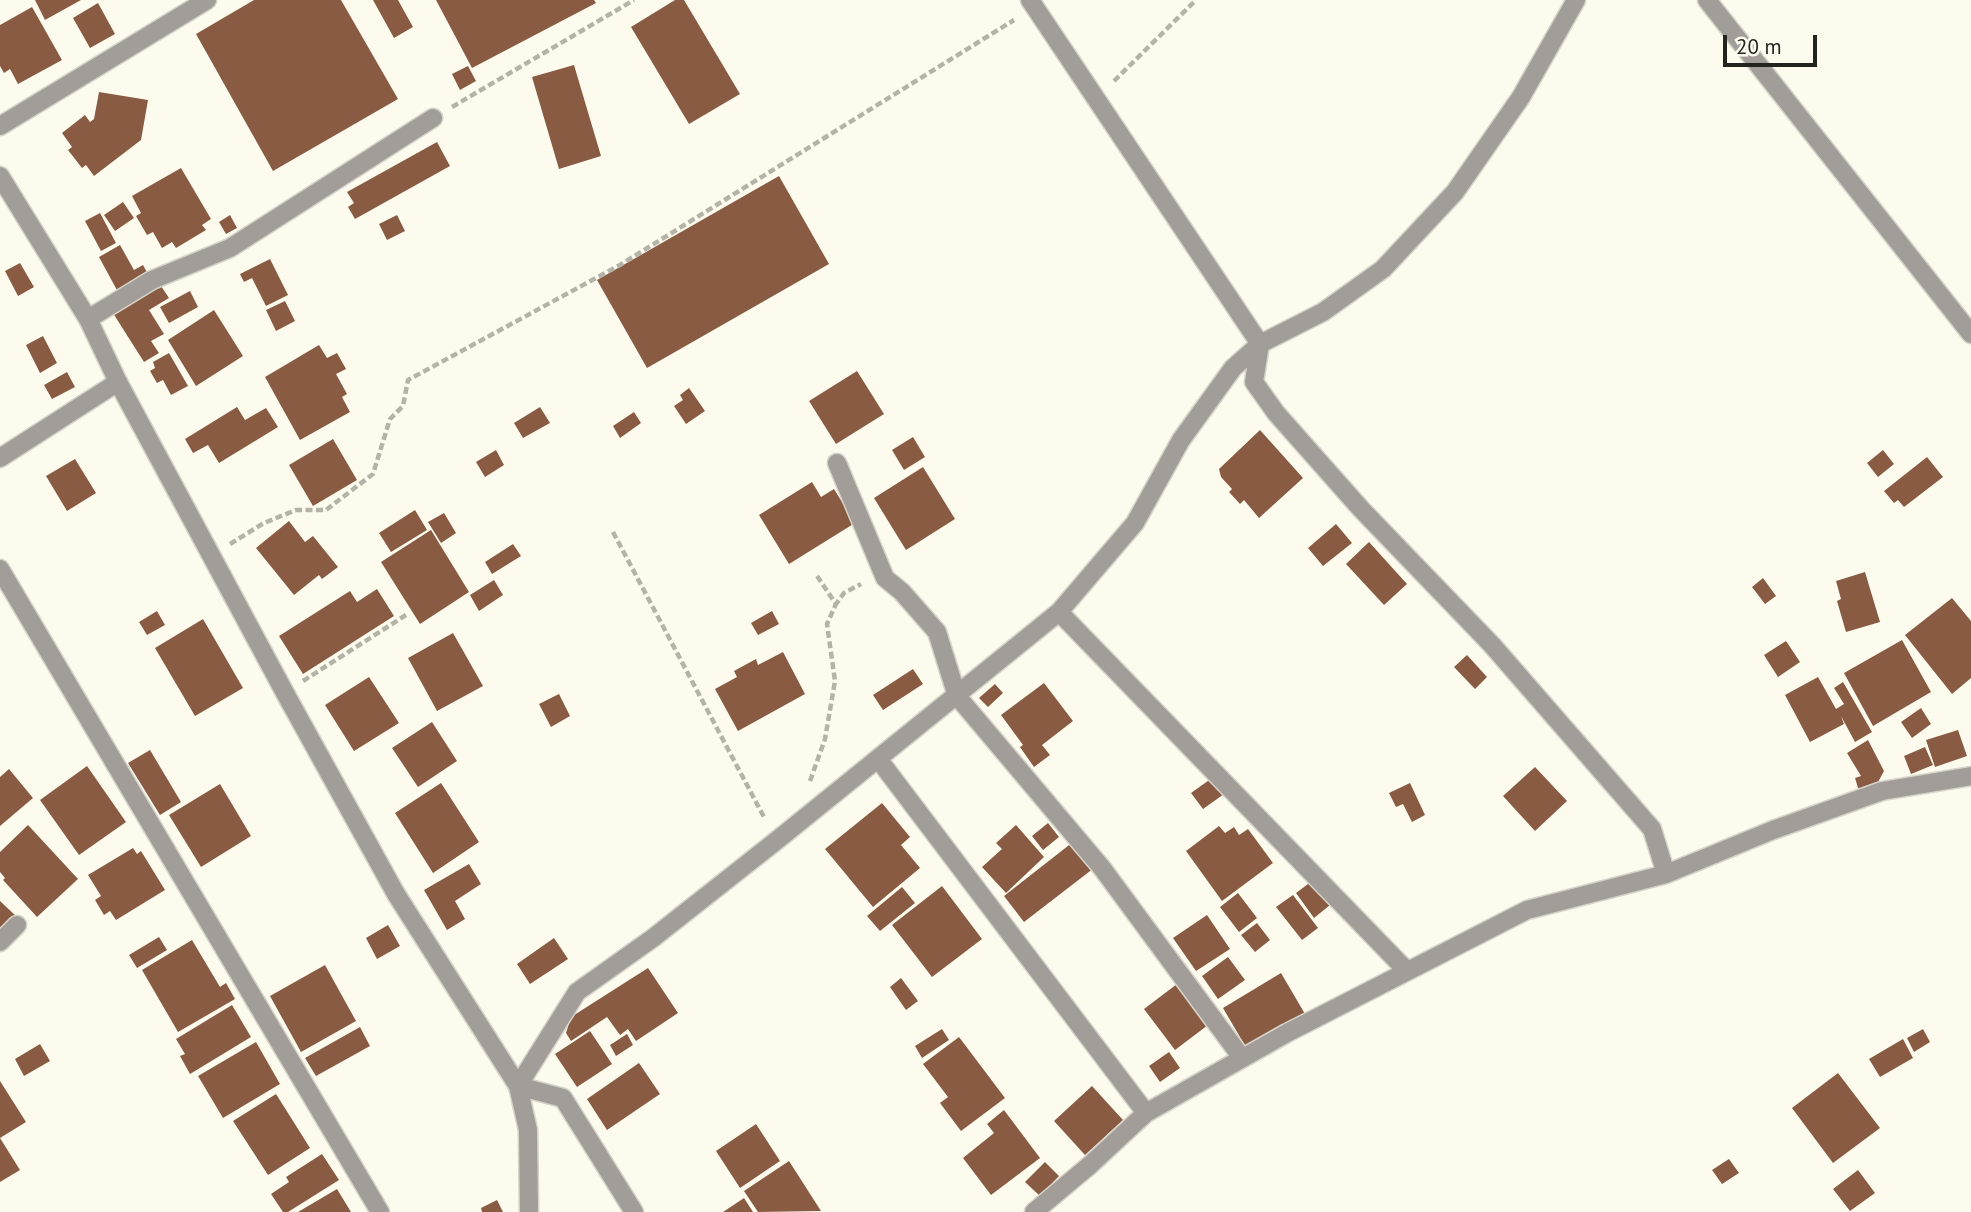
<!DOCTYPE html>
<style>
body{margin:0}
#map{position:relative;width:1971px;height:1212px;overflow:hidden;background:#fdfbee;font-family:"PT Sans",sans-serif}
canvas{display:block}
.scale{position:absolute;left:1723px;top:35px;width:94px;height:32px;box-sizing:border-box;border:4px solid #24241f;border-top:0;padding-left:9px;font-size:21px;line-height:24px;white-space:nowrap;color:#24241f;-webkit-text-stroke:5px #fdfbee;paint-order:stroke}
</style>
<div id="map">
<canvas width="1971" height="1212"></canvas>
<div class="scale">20 m</div>
</div>
<script>
const ctx = document.querySelector('canvas').getContext('2d');
ctx.lineJoin = 'round';
function paint(path, color) { ctx.fillStyle = color; ctx.fill(path, 'evenodd'); }
const poly = rows => new Path2D(rows.map(r => 'M' + r).join(''));
function stroke(path, color, width, dash) { ctx.strokeStyle = color; ctx.lineWidth = width; ctx.lineCap = dash ? 'butt' : 'round'; ctx.setLineDash(dash || []); ctx.stroke(path); }
const building = poly([
 [35,0,81,0,45,20],
 [254,0,341,0,398,99,273,171,196,34],
 [373,0,398,0,413,27,394,38],
 [436,0,594,0,596,3,472,68],
 [675,0,684,0,740,94,689,124,631,27],
 [98,3,115,34,90,48,73,18],
 [32,7,62,60,18,84,10,69,4,73,0,66,0,25],
 [574,65,601,156,559,169,532,77],
 [468,66,476,81,460,90,452,74],
 [99,92,148,100,141,140,94,176,86,165,82,168,68,150,72,147,62,133,85,115,90,122,94,119],
 [437,142,450,166,355,219,348,207,354,203,347,192],
 [181,168,211,219,202,225,206,230,176,248,172,242,162,248,153,232,147,235,136,216,141,213,132,196],
 [779,176,829,264,647,368,597,280],
 [123,202,134,218,115,231,104,215],
 [100,213,116,243,101,251,85,221],
 [230,215,237,228,226,234,219,222],
 [397,215,405,231,387,240,379,224],
 [120,245,134,270,143,265,149,276,118,292,99,257],
 [270,259,288,295,266,306,252,278,244,282,240,274],
 [20,263,34,287,18,296,5,271],
 [157,280,169,298,149,310,164,334,151,341,159,353,144,362,111,310],
 [190,291,198,307,169,323,160,307],
 [285,301,295,321,276,331,266,310],
 [214,310,243,356,196,386,168,340],
 [43,336,57,363,40,373,26,345],
 [319,345,327,358,337,353,346,369,336,374,347,394,342,397,350,412,300,440,265,377],
 [169,353,188,386,171,395,163,380,157,383,150,371,155,368,153,362],
 [857,371,884,414,836,444,809,401],
 [67,372,75,387,52,399,44,385],
 [689,388,705,411,686,424,674,406,683,400,680,395],
 [237,407,245,420,266,408,278,427,219,463,208,445,193,453,185,439],
 [540,407,550,423,523,438,514,423],
 [634,412,641,423,620,438,613,426],
 [1260,430,1303,478,1259,518,1244,500,1240,504,1229,492,1232,489,1221,477,1219,469],
 [913,437,925,457,904,470,892,450],
 [333,439,357,480,313,506,289,465],
 [496,450,504,465,485,477,476,462],
 [1883,450,1894,464,1878,477,1867,463],
 [1927,457,1943,477,1904,507,1898,500,1894,503,1884,491],
 [75,459,96,493,67,511,46,476],
 [923,467,955,519,906,550,874,498],
 [812,482,821,497,834,489,855,523,789,564,759,515],
 [415,510,427,530,391,552,379,533],
 [444,513,456,533,441,543,428,522],
 [289,521,305,542,313,536,338,567,322,579,319,575,294,595,256,548],
 [1336,524,1352,543,1323,566,1308,548],
 [431,530,469,592,420,624,381,562],
 [1369,542,1407,584,1384,605,1346,564],
 [513,544,521,556,492,574,485,562],
 [1865,572,1880,622,1846,632,1837,601,1841,599,1836,581],
 [1763,578,1776,596,1765,604,1752,587],
 [494,580,503,595,479,611,470,595],
 [377,589,394,616,303,674,279,636,350,591,357,602],
 [1952,598,1971,621,1971,678,1952,694,1905,635],
 [157,611,165,625,147,635,139,622],
 [772,611,779,624,758,635,751,623],
 [203,619,243,688,195,716,155,648],
 [453,633,483,686,437,711,408,658],
 [1902,640,1931,692,1873,726,1844,673],
 [1786,641,1800,662,1778,677,1764,655],
 [783,652,805,694,738,731,715,689,737,677,734,671,756,659,758,665],
 [1467,655,1487,677,1475,689,1454,667],
 [913,669,923,684,883,710,873,695],
 [369,677,399,723,354,751,325,705],
 [1818,677,1836,709,1844,704,1834,688,1843,682,1872,732,1855,742,1841,716,1844,724,1810,742,1785,695],
 [1044,683,1073,721,1042,745,1050,755,1034,767,1020,747,1023,745,1001,715],
 [995,684,1003,693,988,707,979,698],
 [559,694,570,716,551,727,539,704],
 [1921,708,1931,724,1912,738,1901,722],
 [432,722,457,761,418,787,392,748],
 [1958,730,1967,756,1935,767,1926,740],
 [1868,740,1884,771,1877,784,1859,791,1855,778,1861,776,1847,753],
 [1925,747,1933,765,1911,774,1904,756],
 [150,750,181,802,160,815,128,763],
 [87,766,126,822,79,855,40,800],
 [1535,767,1567,801,1535,831,1503,796],
 [9,769,33,798,0,826,0,777],
 [1212,778,1224,794,1203,809,1191,793],
 [441,783,479,842,433,873,395,813],
 [1410,783,1425,815,1412,822,1403,804,1396,807,1389,793],
 [220,784,251,836,201,867,169,815],
 [882,803,910,837,901,845,920,868,873,907,825,849],
 [1048,823,1059,837,1043,850,1032,836],
 [28,825,78,879,37,917,3,880,5,878,0,872,0,852],
 [1016,825,1044,857,1006,893,982,867,1002,849,996,843],
 [1219,826,1225,833,1234,827,1239,835,1248,829,1273,863,1222,901,1186,851],
 [1073,842,1094,868,1024,922,1004,896],
 [133,848,137,854,141,851,165,890,116,920,110,911,104,915,95,900,101,896,88,875],
 [469,864,481,884,455,901,465,919,447,930,424,890],
 [1312,881,1330,905,1314,918,1296,893],
 [942,886,982,939,932,977,892,925],
 [902,887,915,903,880,931,867,916],
 [1238,893,1257,918,1239,932,1220,907],
 [1293,895,1318,928,1302,940,1276,907],
 [0,901,17,917,0,934],
 [1207,915,1230,949,1196,971,1173,938],
 [1257,923,1270,940,1255,952,1241,935],
 [388,925,400,946,377,959,366,938],
 [159,937,167,950,137,968,129,955],
 [554,938,568,959,530,984,517,964],
 [192,940,220,987,226,983,235,999,178,1032,142,970],
 [1228,957,1245,980,1218,999,1202,976],
 [325,965,356,1021,301,1052,270,996],
 [648,968,678,1013,636,1041,628,1029,620,1035,607,1017,571,1041,566,1033,571,1017],
 [1281,973,1305,1014,1247,1049,1223,1008],
 [901,978,918,1001,906,1010,890,987],
 [1177,984,1208,1025,1175,1050,1144,1009],
 [232,1005,251,1037,190,1074,180,1056,185,1054,176,1039],
 [360,1027,370,1046,316,1076,305,1058],
 [942,1029,949,1040,922,1058,915,1046],
 [1923,1029,1930,1042,1914,1052,1907,1038],
 [590,1031,612,1064,577,1087,555,1054],
 [627,1034,633,1045,616,1056,610,1045],
 [959,1037,1005,1098,961,1131,940,1103,948,1097,923,1064],
 [1903,1039,1913,1058,1880,1077,1869,1059],
 [256,1042,280,1084,223,1118,198,1076],
 [40,1044,50,1061,24,1076,15,1059],
 [1169,1052,1180,1068,1160,1082,1149,1066],
 [639,1063,660,1094,607,1130,587,1099],
 [1838,1073,1880,1128,1833,1163,1792,1108],
 [0,1081,26,1122,0,1138,20,1170,0,1182],
 [1092,1086,1123,1120,1085,1155,1054,1121],
 [276,1094,310,1148,268,1175,233,1121],
 [1004,1110,1040,1158,991,1195,963,1158,994,1133,987,1124],
 [756,1124,780,1161,740,1188,716,1151],
 [322,1154,339,1180,288,1212,283,1212,271,1194,289,1182,286,1177],
 [1729,1159,1739,1173,1722,1184,1712,1170],
 [789,1161,821,1211,758,1212,744,1191],
 [1045,1162,1059,1176,1040,1196,1025,1182],
 [1858,1170,1875,1193,1850,1211,1833,1189],
 [337,1189,351,1212,298,1212],
 [744,1198,753,1212,723,1212],
 [497,1200,503,1212,482,1212,481,1208]
]);
const path = poly([
 [1114,81,1196,0],
 [452,107,634,0],
 [613,532,765,819],
 [230,544,264,523,296,510,326,510,373,474,390,419,403,406,408,380,620,265,1014,20],
 [817,576,836,604,844,593,861,584],
 [303,681,406,615],
 [810,781,825,739,835,681,827,624,836,604]
]);
const lane = poly([
 [837,463,885,578,902,592,937,632,957,696],
 [0,942,17,925]
]);
const street = poly([
 [1030,0,1260,344,1254,382,1276,413,1361,509,1492,645,1652,829,1666,874],
 [1707,0,1971,334],
 [0,126,207,0],
 [0,176,88,319,118,382,285,693,396,894,518,1086,528,1130,529,1212],
 [88,319,152,280,230,248,433,118],
 [0,458,118,382],
 [0,569,380,1212],
 [1059,612,1407,971],
 [957,696,1102,868,1242,1058],
 [879,760,1146,1113],
 [634,1212,563,1098,518,1086,577,992,653,938,776,841,1059,612,1135,523,1181,440,1233,368,1260,344,1323,312,1383,269,1455,192,1521,97,1576,0],
 [1034,1212,1090,1165,1146,1113,1287,1033,1527,910,1666,874,1773,830,1882,791,1971,776]
]);
paint(building, '#895b43');
stroke(lane, '#d6d4c9', 21);
stroke(street, '#d6d4c9', 21);
stroke(path, '#b4b3a8', 4.5, [7, 3.5]);
stroke(lane, '#a39d9a', 18);
stroke(street, '#a39d9a', 18);
</script>
